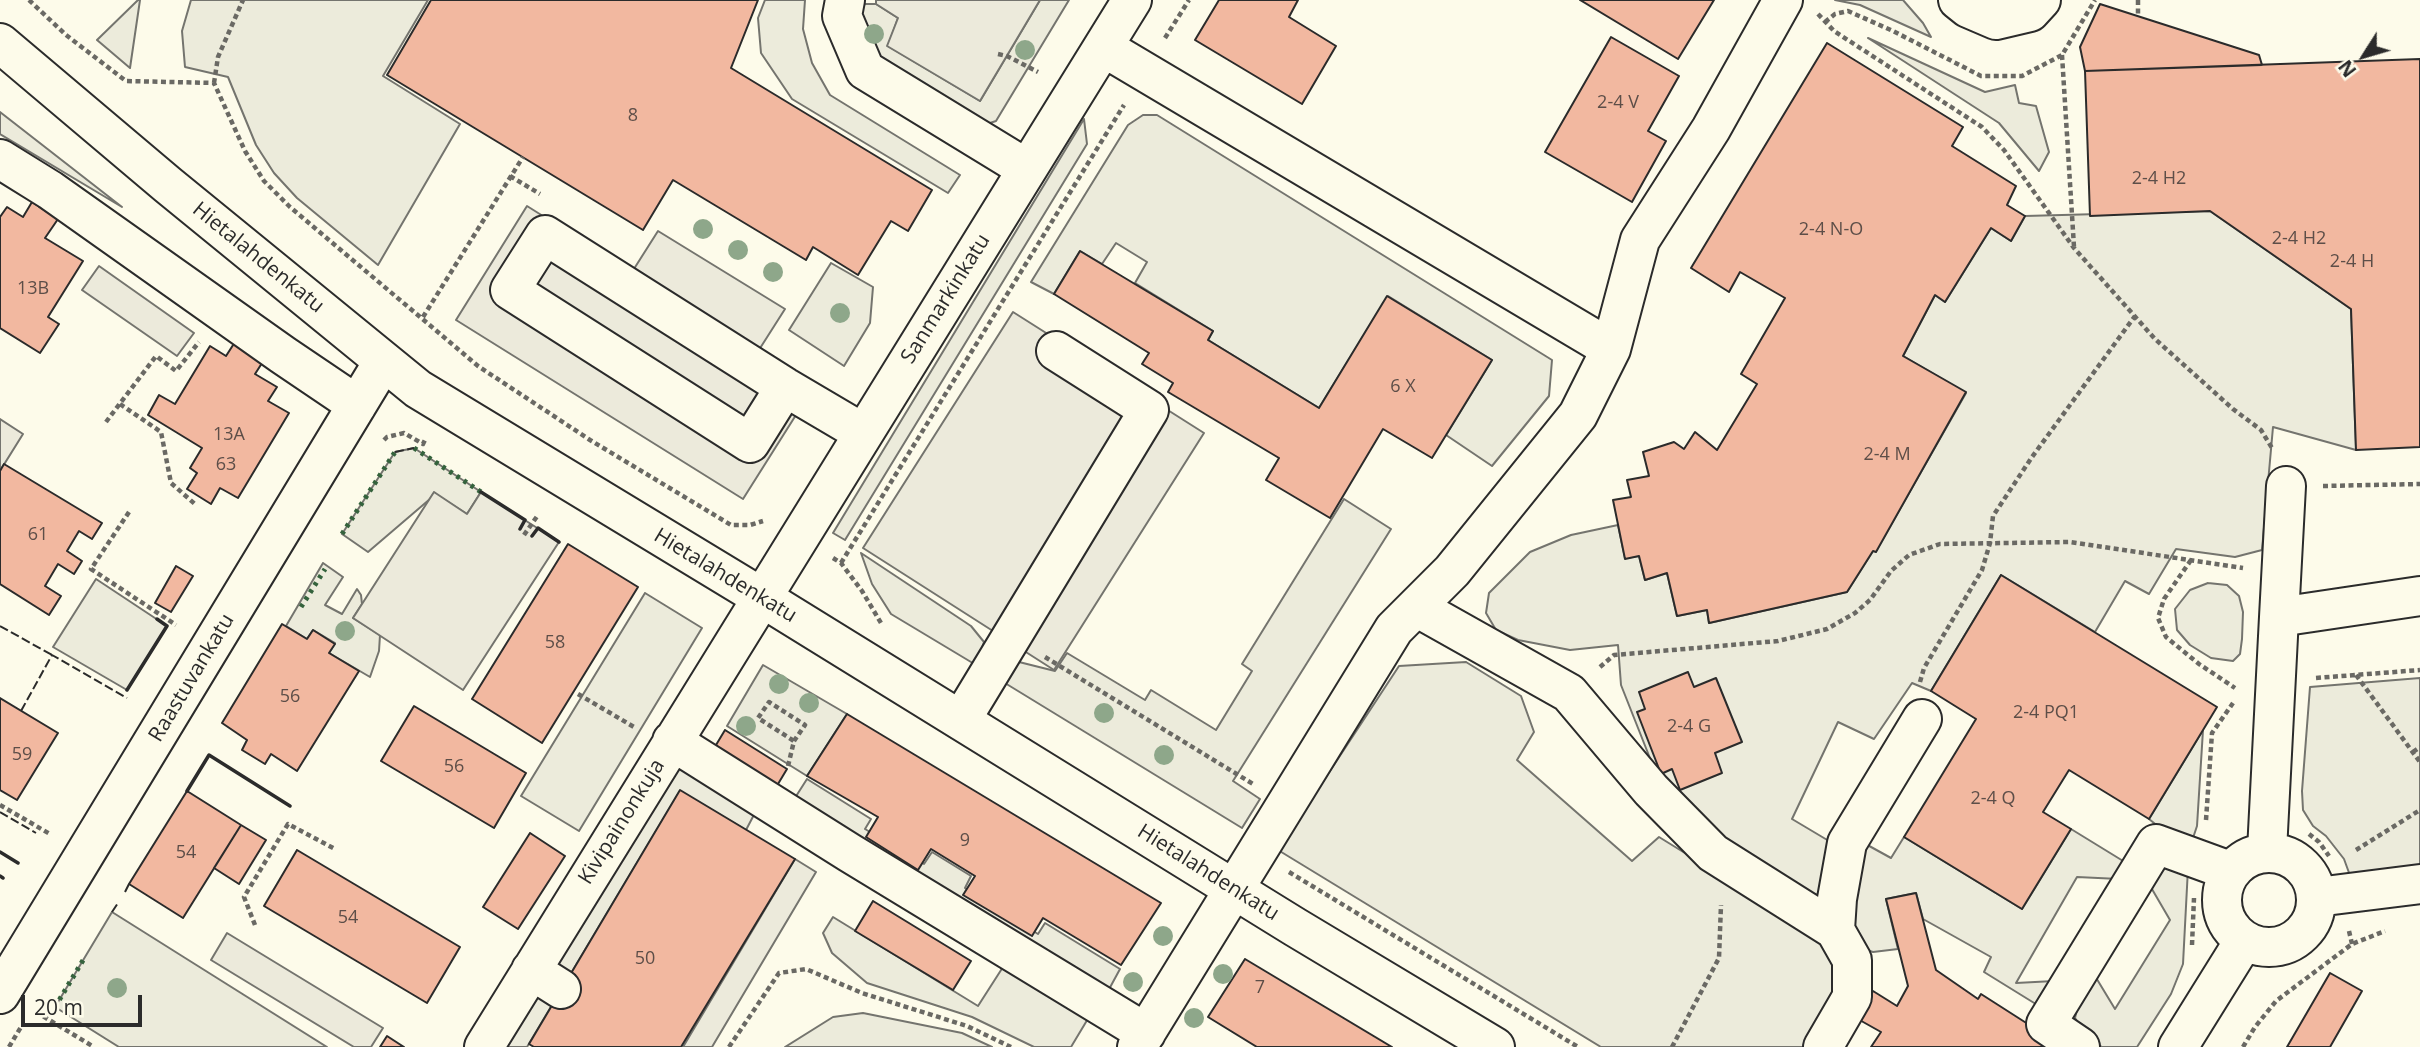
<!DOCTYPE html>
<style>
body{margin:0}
#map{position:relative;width:2420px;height:1047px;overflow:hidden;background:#fdfbea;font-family:"Open Sans",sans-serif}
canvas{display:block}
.north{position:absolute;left:2329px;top:21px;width:70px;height:70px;-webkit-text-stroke:5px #fdfbea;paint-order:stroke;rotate:233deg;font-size:19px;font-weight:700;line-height:28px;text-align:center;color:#2b2b2b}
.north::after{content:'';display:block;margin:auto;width:24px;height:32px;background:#2b2b2b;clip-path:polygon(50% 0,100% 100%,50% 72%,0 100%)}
.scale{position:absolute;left:21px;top:995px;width:121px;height:32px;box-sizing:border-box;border:4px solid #2b2b2b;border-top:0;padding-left:9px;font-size:21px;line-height:24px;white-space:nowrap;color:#2b2b2b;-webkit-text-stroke:5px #fdfbea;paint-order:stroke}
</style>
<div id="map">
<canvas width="2420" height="1047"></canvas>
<div class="north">N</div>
<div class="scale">20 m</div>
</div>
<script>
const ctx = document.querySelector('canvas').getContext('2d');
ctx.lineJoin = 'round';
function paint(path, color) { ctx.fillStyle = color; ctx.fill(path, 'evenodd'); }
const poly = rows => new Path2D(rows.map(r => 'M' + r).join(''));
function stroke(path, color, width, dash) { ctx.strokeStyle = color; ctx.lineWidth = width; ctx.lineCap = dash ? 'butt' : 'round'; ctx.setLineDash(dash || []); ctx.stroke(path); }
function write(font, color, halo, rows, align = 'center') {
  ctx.font = font + ' "Open Sans",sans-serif'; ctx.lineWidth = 5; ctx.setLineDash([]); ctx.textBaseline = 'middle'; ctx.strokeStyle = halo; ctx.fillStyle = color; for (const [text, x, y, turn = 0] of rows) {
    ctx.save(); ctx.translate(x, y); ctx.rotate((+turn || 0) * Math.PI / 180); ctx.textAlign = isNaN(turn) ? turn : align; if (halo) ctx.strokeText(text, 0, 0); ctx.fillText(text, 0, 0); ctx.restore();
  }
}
const green = poly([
 [138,0,140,0,130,68,97,40,138,0],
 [191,0,428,0,383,76,460,124,378,265,297,198,274,173,256,145,228,77,185,67,182,31,191,0],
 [765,0,805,0,803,29,812,63,830,95,960,175,948,193,792,99,761,53,758,18,765,0],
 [1040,0,1069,0,996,121,984,125,874,58,856,17,865,4,876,4,898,18,888,46,980,101,1040,0],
 [1835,0,1903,0,1923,23,1931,37,1860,5,1835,0],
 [1868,38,1985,92,2015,85,2019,103,2036,106,2049,152,2039,171,1999,123,1868,38],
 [0,112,122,207,0,134,0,112],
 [1143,115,1157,115,1552,360,1549,396,1492,466,1446,435,1492,360,1388,296,1319,408,1208,340,1213,331,1135,283,1147,262,1116,243,1102,264,1080,251,1054,294,1031,282,1128,125,1143,115],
 [1084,119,1087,144,845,540,833,533,1084,119],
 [2210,211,2351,309,2356,450,2273,427,2262,550,2235,557,2176,549,2149,594,2125,581,2095,632,2001,575,1931,691,1912,683,1874,739,1838,722,1792,819,1834,844,1823,906,1719,843,1659,781,1621,685,1618,645,1570,650,1518,640,1496,630,1486,613,1489,593,1530,552,1571,535,1618,525,1625,558,1639,556,1645,580,1667,573,1677,616,1707,610,1709,623,1847,592,1873,551,1876,551,1966,393,1903,356,1935,295,1945,302,1991,228,2011,241,2025,216,2210,211],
 [831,263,873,287,870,323,844,366,789,330,831,263],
 [414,448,481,492,467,514,434,493,430,499,368,552,342,534,395,452,414,448],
 [1344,499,1391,529,1233,781,1260,799,1242,828,1000,680,1015,661,1055,671,1067,653,1145,700,1151,690,1216,730,1252,671,1242,664,1344,499],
 [861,553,971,626,984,642,976,665,891,614,872,584,861,553],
 [323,563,343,577,325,605,342,614,357,589,361,595,362,604,353,618,380,635,379,651,370,677,329,653,335,643,313,630,307,639,286,626,323,563],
 [96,579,167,626,127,690,53,647,96,579],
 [2208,583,2227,585,2239,596,2243,612,2242,639,2240,654,2233,661,2211,658,2190,645,2177,630,2175,609,2190,590,2208,583],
 [645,593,702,628,579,831,521,796,645,593],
 [1466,662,1521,696,1534,732,1517,760,1632,861,1659,837,1821,937,1836,966,1839,992,1808,1047,1601,1047,1278,850,1399,666,1466,662],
 [763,665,847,714,807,776,727,726,763,665],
 [2420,678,2420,870,2352,881,2344,859,2326,836,2313,826,2303,810,2302,791,2310,687,2420,678],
 [2203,730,2197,826,2191,844,2170,836,2149,819,2203,730],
 [677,763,757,809,746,830,680,791,527,1047,507,1047,677,763],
 [807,779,871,819,865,829,924,864,932,852,971,876,965,888,1038,934,1045,923,1120,969,1107,993,793,801,807,779],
 [2071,829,2128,864,2119,879,2077,877,2016,983,2054,981,2039,1006,1984,972,1991,957,1923,919,1916,893,1886,899,1898,949,1873,952,1857,947,1848,901,1862,842,1891,858,1904,837,2022,909,2071,829],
 [2166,867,2188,868,2183,964,2171,994,2137,1047,2102,1047,2087,1038,2075,1018,2079,1001,2095,976,2115,1009,2170,920,2149,884,2166,867],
 [112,912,182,956,327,1047,119,1047,55,1007,112,912],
 [833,917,978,1006,1003,967,1089,1017,1071,1047,1034,1047,972,1017,867,983,832,953,823,933,833,917],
 [863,1013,962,1033,992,1047,785,1047,833,1017,863,1013]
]);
const parking = poly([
 [876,0,1040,0,980,101,887,46,898,18,876,4,876,0],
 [527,206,632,272,658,231,785,309,757,353,813,388,743,499,456,320,527,206],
 [99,266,194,333,177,356,82,290,99,266],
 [1013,312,1204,433,1054,670,863,548,1013,312],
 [0,419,23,434,0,471,0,419],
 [434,492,467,514,481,492,559,542,463,690,353,618,434,492],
 [795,859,816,872,712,1047,683,1047,795,859],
 [227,933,383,1028,371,1047,354,1047,211,960,227,933]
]);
const building = poly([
 [431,0,758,0,731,68,932,190,908,231,891,221,858,275,813,247,806,260,673,180,643,230,387,75,431,0],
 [1219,0,1298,0,1289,17,1336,46,1302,104,1195,40,1219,0],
 [1580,0,1714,0,1678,59,1580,0],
 [2100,4,2259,55,2262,65,2085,71,2080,47,2100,4],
 [1611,37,1679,76,1648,131,1666,141,1632,202,1545,152,1611,37],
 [1827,43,1963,127,1952,146,2016,186,2007,205,2025,216,2011,241,1991,228,1945,302,1935,295,1903,356,1966,392,1876,552,1873,551,1847,592,1709,623,1707,610,1677,616,1667,573,1645,580,1639,556,1625,559,1613,500,1631,497,1627,480,1649,476,1643,452,1674,442,1684,449,1695,432,1717,450,1757,384,1741,374,1785,298,1740,272,1729,292,1691,268,1827,43],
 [2420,59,2420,447,2356,450,2351,309,2210,211,2090,216,2085,71,2420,59],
 [32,202,58,219,45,238,83,261,48,317,59,324,40,353,0,328,0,217,7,207,23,217,32,202],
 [1080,251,1213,331,1208,340,1319,408,1387,296,1492,360,1432,458,1383,429,1330,518,1266,480,1279,458,1168,392,1173,383,1142,364,1149,353,1054,294,1080,251],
 [235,342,264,360,255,374,277,387,268,401,289,413,238,498,220,488,211,504,187,489,197,473,190,468,202,448,148,415,159,395,175,404,210,346,226,356,235,342],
 [4,464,102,523,92,539,79,531,67,551,82,561,74,574,58,564,45,586,61,596,49,615,0,584,0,471,4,464],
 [568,544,638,587,542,743,472,699,568,544],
 [176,566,193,576,171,612,155,603,176,566],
 [2001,575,2217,707,2149,819,2069,770,2043,812,2071,829,2022,909,1904,837,1976,719,1931,691,2001,575],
 [282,624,307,639,313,630,335,644,329,653,359,671,297,771,271,754,265,764,242,750,247,740,222,723,282,624],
 [1688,672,1694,687,1716,678,1742,742,1715,753,1722,773,1680,790,1672,769,1661,774,1637,712,1645,709,1639,692,1688,672],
 [0,698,58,733,17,800,0,790,0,698],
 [414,706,526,773,494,828,381,761,414,706],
 [847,714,1161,903,1121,965,1043,918,1032,936,963,895,975,876,931,849,918,870,866,837,878,817,807,776,847,714],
 [725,730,787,769,775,789,713,750,725,730],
 [680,790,795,859,681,1047,534,1047,529,1044,680,790],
 [187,791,241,825,183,918,129,884,187,791],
 [241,825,266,840,239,884,214,868,241,825],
 [530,833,565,856,518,929,483,907,530,833],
 [297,850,460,947,427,1003,264,906,297,850],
 [1916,893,1936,970,1978,999,1981,994,2056,1042,2054,1047,1871,1047,1881,1032,1856,1018,1873,991,1897,1006,1908,986,1886,899,1916,893],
 [873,901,971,961,953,990,855,931,873,901],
 [1245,959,1392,1047,1257,1047,1208,1017,1245,959],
 [2330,973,2362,991,2330,1047,2287,1047,2330,973],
 [387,1036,404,1047,380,1047,387,1036]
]);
const path = poly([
 [29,0,66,35,126,81,214,83,245,151,264,181,290,207,478,366,590,440,731,525,750,525,763,521],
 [2138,0,2138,16],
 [1818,14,1834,31,1982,127,2004,150,2074,248,2155,339,2233,409,2261,430,2272,448],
 [1825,22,1835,14,1848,11,1893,31,1981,76,2022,76,2062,55,2095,0],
 [1165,38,1189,0],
 [998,54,1007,56,1038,72],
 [2062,55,2074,247],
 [214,83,218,57,243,0],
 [510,176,540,194],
 [423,317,523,157],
 [120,404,161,432,171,483,196,505],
 [106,422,156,356,176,371,199,342],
 [384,440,387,437,404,433,423,444,425,440],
 [2323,486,2420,484],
 [129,512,91,569,176,625],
 [524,535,538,515],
 [833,558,841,563,862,591,881,623],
 [2191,560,2164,599,2158,618,2166,637,2199,664,2235,688],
 [841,563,1124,105],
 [1045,657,1253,784],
 [1600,667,1614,655,1778,641,1827,629,1855,613,1870,600,1891,571,1909,555,1940,544,2070,542,2243,568],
 [2356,675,2420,762],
 [2316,678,2420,670],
 [1920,682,1924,668,1982,570,1990,543,1993,516,2032,457,2135,316],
 [578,694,634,727],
 [2413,752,2420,747],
 [788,766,794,741,805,725,769,702,758,718,794,741],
 [0,805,50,834],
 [2206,820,2212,733,2233,703],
 [2309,834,2319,842,2329,856],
 [2356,850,2420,810],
 [1289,872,1578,1047],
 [255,925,244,897,288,824,335,849],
 [2349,931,2352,944],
 [2192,945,2194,898],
 [36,1012,94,1047],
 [9,1047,21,1027],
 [729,1047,779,973,806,969,862,993,967,1026,1011,1047],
 [1672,1047,1719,958,1721,905],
 [2243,1047,2255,1027,2276,1001,2352,944,2385,931]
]);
const minor = poly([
 [845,0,842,16,865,70,1027,169],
 [1958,0,1968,8,1996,20,2030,12,2041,0],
 [1103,47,1611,349],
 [0,159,50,190,283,355,357,405],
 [785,387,750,443,510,290,545,235,785,387,863,433],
 [1416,607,1569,693,1651,790,1713,853,1835,930,1852,960,1852,997,1823,1047],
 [2279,617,2286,486],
 [961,720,1149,410,1056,351],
 [672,741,850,853,1146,1033],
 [2267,851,2279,617,2420,596],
 '2222 900a47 47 0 1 1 94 0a47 47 0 1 1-94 0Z',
 [2317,897,2420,884],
 [1835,930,1837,899,1847,843,1922,719],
 [531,970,561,989],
 [0,994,383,362],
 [484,1047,1132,0],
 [1137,1047,1394,629,1452,571,1578,415,1611,349,1640,240,1711,129,1783,0],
 [2080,1047,2046,1024,2156,844,2230,871],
 [2178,1047,2244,941]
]);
const major = poly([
 [0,43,168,185,418,389,761,597,1295,927,1495,1047]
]);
const hedge = poly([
 [414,448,481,492],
 [342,534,395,452],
 [301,607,325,569],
 [55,1007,85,957]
]);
const fence = poly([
 [395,452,414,448],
 [0,626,52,655],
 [21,711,52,655,127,698],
 [0,812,36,833],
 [125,892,129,884],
 [112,912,118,903]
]);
const wall = poly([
 [481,492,525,520,520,529],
 [532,536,538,528,559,542],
 [127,690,167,626,157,619],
 [187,791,209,755,290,806],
 [0,852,18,863],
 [0,876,3,878]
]);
const trees = [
 [874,34],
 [1025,50],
 [703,229],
 [738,250],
 [773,272],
 [840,313],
 [345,631],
 [779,684],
 [809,703],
 [1104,713],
 [746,726],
 [1164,755],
 [1163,936],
 [1223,974],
 [1133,982],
 [117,988],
 [1194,1018]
];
const numberNames = [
 ["2-4 V",1618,103],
 ["8",633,116],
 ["2-4 H2",2159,179],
 ["2-4 N-O",1831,230],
 ["2-4 H2",2299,239],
 ["2-4 H",2352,262],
 ["13B",33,289],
 ["6 X",1403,387],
 ["13A",229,435],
 ["2-4 M",1887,455],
 ["63",226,465],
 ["61",38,535],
 ["58",555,643],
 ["56",290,697],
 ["2-4 PQ1",2046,713],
 ["2-4 G",1689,727],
 ["59",22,755],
 ["56",454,767],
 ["2-4 Q",1993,799],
 ["9",965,841],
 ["54",186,853],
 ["54",348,918],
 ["50",645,959],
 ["7",1260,988]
];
const streetNames = [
 ["Hietalahdenkatu",258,258,39],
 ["Sanmarkinkatu",946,299,-58],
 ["Hietalahdenkatu",725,576,31],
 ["Raastuvankatu",192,678,-59],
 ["Kivipainonkuja",622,822,-58],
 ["Hietalahdenkatu",1208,873,32]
];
paint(green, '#ecebdb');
stroke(green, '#74746e', 2);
paint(parking, '#eceadb');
stroke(parking, '#74746e', 2);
paint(building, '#f2b8a0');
stroke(building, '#2b2b2b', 2);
stroke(minor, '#2b2b2b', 42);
stroke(major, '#2b2b2b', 42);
stroke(path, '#6a6964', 4.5, [5, 3.5]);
stroke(minor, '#fdfbea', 38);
stroke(major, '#fdfbea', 38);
stroke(hedge, '#34623c', 5, [3.5, 5]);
stroke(fence, '#2b2b2b', 2, [9, 3.5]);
stroke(wall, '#2b2b2b', 3.5);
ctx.fillStyle = '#8ea78a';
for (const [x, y] of trees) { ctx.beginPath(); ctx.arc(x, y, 10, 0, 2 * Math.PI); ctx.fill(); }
write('18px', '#5d4e48', null, numberNames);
write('21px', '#2b2b2b', '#fdfbea', streetNames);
</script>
